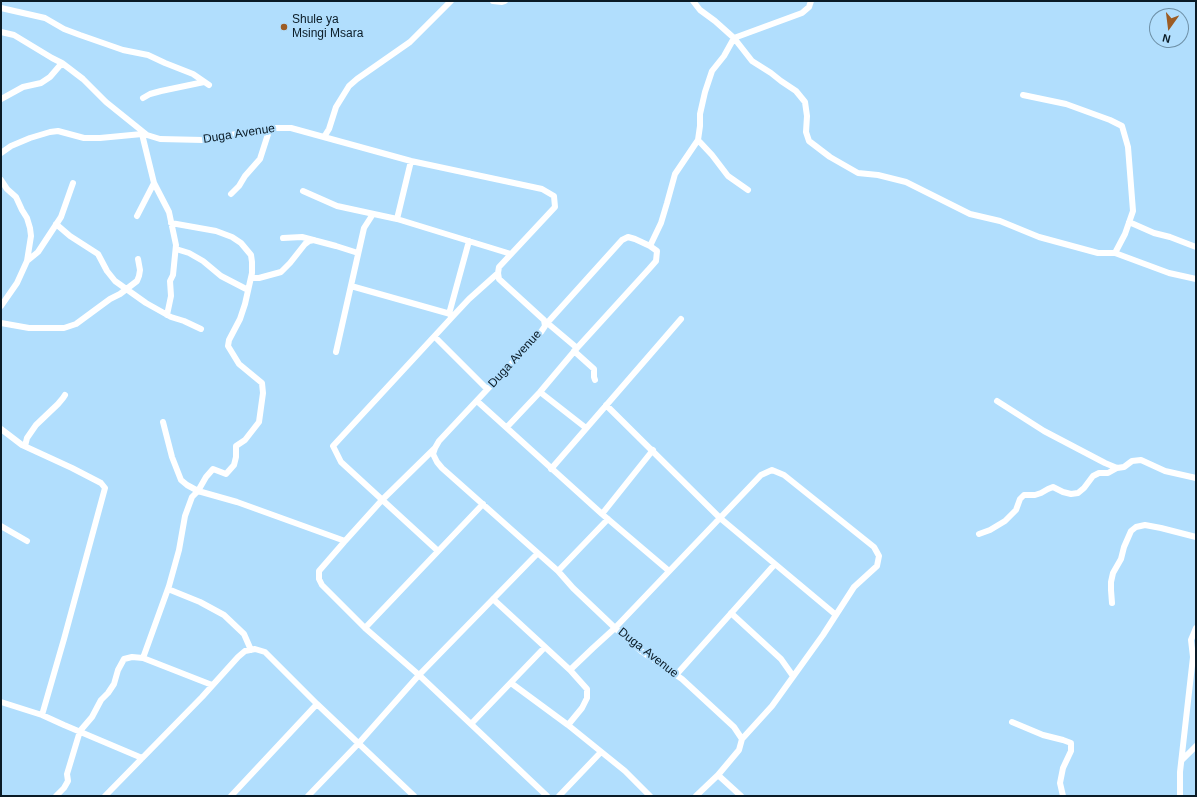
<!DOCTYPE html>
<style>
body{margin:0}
#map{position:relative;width:1197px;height:797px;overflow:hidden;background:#b1defd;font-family:Helvetica,sans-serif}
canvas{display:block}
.frame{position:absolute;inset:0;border:2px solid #0a1b26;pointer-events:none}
.north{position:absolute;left:1149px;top:8px;width:40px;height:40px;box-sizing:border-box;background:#b1defd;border:1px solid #6e90a7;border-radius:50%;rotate:194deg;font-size:11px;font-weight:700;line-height:16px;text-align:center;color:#0a1b26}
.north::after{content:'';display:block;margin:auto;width:14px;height:18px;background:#9c5c24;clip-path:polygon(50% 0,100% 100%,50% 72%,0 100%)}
</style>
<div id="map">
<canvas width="1197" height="797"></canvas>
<div class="frame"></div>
<div class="north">N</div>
</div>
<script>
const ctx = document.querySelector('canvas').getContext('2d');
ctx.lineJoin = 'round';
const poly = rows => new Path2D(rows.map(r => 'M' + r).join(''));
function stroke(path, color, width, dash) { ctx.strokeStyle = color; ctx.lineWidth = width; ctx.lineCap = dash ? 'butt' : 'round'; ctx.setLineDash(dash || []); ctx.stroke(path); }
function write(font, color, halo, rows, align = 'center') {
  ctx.font = font + ' Helvetica,sans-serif'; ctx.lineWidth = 4; ctx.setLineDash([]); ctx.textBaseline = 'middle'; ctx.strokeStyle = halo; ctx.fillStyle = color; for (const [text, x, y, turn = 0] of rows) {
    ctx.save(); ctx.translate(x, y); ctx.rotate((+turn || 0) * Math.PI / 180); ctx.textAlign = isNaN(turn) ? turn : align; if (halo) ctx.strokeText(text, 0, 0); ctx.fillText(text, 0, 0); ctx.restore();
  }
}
const street = poly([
 [493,1,502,2,505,1],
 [693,1,700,10,715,21,734,38,752,61,771,73,781,81,796,91,805,102,807,116,806,132,809,141,830,157,858,173,878,175,906,182,970,214,1000,221,1039,237,1098,253,1115,253,1169,273,1196,279],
 [1,8,45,18,64,29,80,35,123,50,148,55,165,63,193,74,209,85],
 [1,32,14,35,52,58,62,63,83,79,106,102,147,135,160,139,203,140,270,128,291,128,411,161,542,189,554,196,555,207,499,267,498,273,499,279,544,320,545,326,541,332,439,441,435,448,433,454,437,462,442,468,558,571,573,588,615,628,641,651,682,679,734,727,742,739,739,750,718,775,696,796],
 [1023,95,1066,104,1110,120,1122,126,1128,147,1133,211,1125,234,1115,253],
 [143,98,150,94,161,91,204,82],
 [1,99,23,87,41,83,50,77,62,63],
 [142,134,154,183,169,212,176,245,173,275,170,281,171,296,167,315],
 [324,137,329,129,336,107,349,86,357,79,410,42,451,1],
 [698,140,712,155,728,176,748,190],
 [1,153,11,146,30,138,50,132,58,131,84,138,100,138,142,134,146,135],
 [1,180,7,189,16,197,22,210,27,218,30,228,31,236,27,261,17,283,1,306],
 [303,191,337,206,397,219,511,254],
 [231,194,239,186,245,176,260,159,270,128],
 [137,216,154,183],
 [397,219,411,161],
 [1129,222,1154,233,1170,237,1196,247],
 [56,224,70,236,98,254,107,271,115,281,146,303,171,317,184,321,201,329],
 [283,238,302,237,336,246,358,253],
 [650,246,661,223,667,203,675,174,698,140,700,126,700,114,705,92,712,71,724,56,734,38,802,13,809,7,811,1],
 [176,249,189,253,203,261,221,276,248,290],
 [27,261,38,252,61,217,73,183],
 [251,278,259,278,281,272,290,263,305,244,309,241,314,240],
 [351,286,454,315],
 [449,314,469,241],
 [545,321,577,348],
 [1,323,29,328,64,328,76,324,110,299,120,294,137,281,139,276,140,270,138,259],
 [435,337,487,389],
 [574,351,594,369,594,377,595,380],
 [336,352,364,228,373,214],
 [540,392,586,428],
 [477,401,602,514,669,571],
 [997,401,1044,431,1105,463,1117,468,1124,467,1132,461,1141,460,1165,471,1196,478],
 [606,405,720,518,836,615],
 [163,422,172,457,181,480,187,485,198,491,206,477,213,469,226,474,234,465,236,457,236,446,245,440,259,422,263,393,262,383,239,364,228,346,229,340,240,319,245,304,252,273,252,262,251,255,241,243,232,237,216,231,171,223],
 [507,427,540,392,577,348,649,269,656,261,657,251,650,246,635,239,628,237,622,240,548,322],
 [1,429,22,445,72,468,101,483,105,488,64,639,42,715],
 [25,446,27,438,36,425,58,404,63,398,65,395],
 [435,448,382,500,345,541,319,571,319,579,322,585,365,628,419,675,547,796],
 [551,469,681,319],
 [602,514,653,450],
 [1,526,27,541],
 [979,534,990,530,1005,521,1016,510,1020,499,1024,495,1035,495,1041,493,1048,489,1053,487,1063,492,1071,494,1078,493,1084,488,1093,476,1099,473,1108,473,1117,468],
 [438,551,341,462,333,446,454,315,469,299,498,273],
 [558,571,608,519],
 [168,589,200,602,224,615,244,634,251,650],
 [493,599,570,670],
 [1112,603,1111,590,1111,582,1113,573,1121,559,1124,547,1131,531,1136,527,1145,525,1161,528,1196,537],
 [731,613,781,659,793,676],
 [365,628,483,504],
 [143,658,169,586,179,550,185,516,192,497,198,491,237,502,345,541],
 [676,675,775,564],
 [511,683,568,725,625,771,650,796],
 [1,702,42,715,64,725,142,758],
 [1012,722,1043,735,1063,740,1071,743,1071,751,1063,768,1060,783,1063,796],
 [471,724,545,647],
 [568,725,582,708,587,698,587,689,570,670,593,648,615,628,761,475,772,470,784,475,874,547,879,556,877,566,854,587,823,635,772,706,742,739],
 [1182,760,1196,746],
 [718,775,741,796],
 [56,796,64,788,68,781,67,774,80,731,92,717,101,700,108,693,114,684,118,670,124,659,132,657,143,658,212,685],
 [105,796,202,697,238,657,245,651,255,649,265,652,317,704,414,796],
 [231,796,317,704],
 [308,796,358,744,419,675,537,554],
 [559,796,601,752],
 [1180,796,1180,772,1193,657,1191,640,1196,628]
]);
const markers = [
 [284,27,4,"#9c5c24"]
];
const poiNames = [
 ["Shule ya",292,20],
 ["Msingi Msara",292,34]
];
const streetNames = [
 ["Duga Avenue",239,134,-9],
 ["Duga Avenue",515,359,-48],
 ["Duga Avenue",648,653,38]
];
stroke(street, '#fff', 6);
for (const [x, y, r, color] of markers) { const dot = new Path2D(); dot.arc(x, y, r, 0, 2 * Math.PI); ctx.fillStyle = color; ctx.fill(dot); stroke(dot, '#b1defd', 1.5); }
write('12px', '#0a1b26', '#b1defd', poiNames, 'left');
write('12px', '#0a1b26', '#b1defd', streetNames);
</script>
